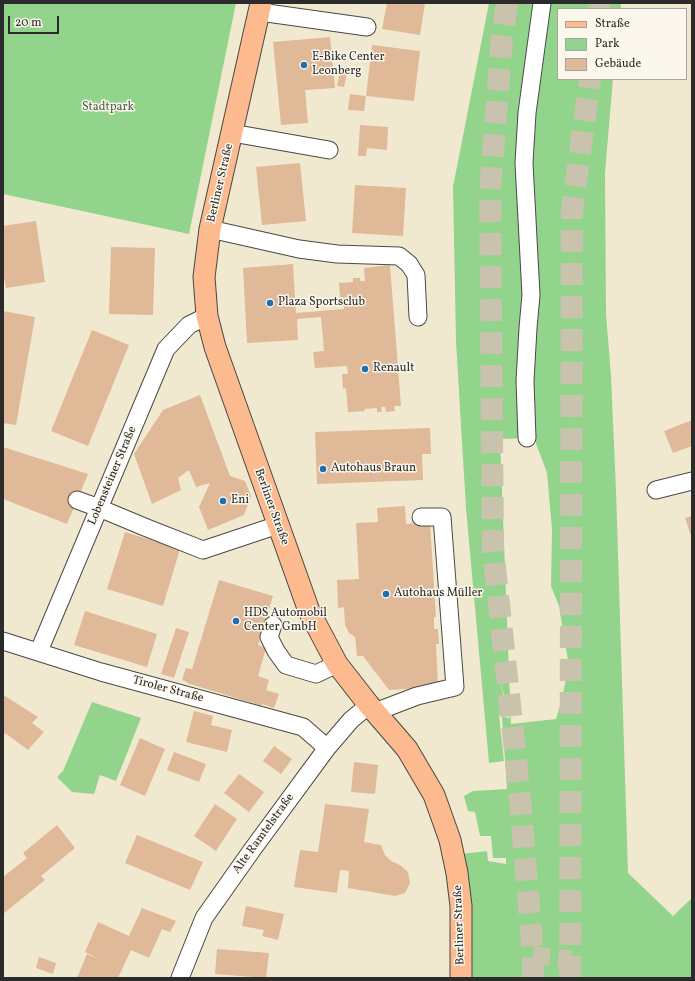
<!DOCTYPE html>
<meta charset="utf-8">
<style>
body{margin:0}
#map{position:relative;width:695px;height:981px;overflow:hidden;background:#f1e9cf;font-family:Vollkorn,serif}
canvas{display:block}
.frame{position:absolute;inset:0;border:4px solid #2b2b2b;pointer-events:none}
.legend{position:absolute;left:557px;top:8px;width:130px;height:72px;box-sizing:border-box;background:#fbf7ec;border:1px solid #a8a59f;margin:0;padding:5px 7px;list-style:none;font-size:12px;color:#2b2b2b}
.legend li{display:flex;align-items:center;gap:8px;height:20px}
.legend b{width:20px;border:1px solid #a8a59f}
.scale{position:absolute;left:8px;top:16px;width:51px;height:18px;box-sizing:border-box;border:2px solid #2b2b2b;border-top:0;padding-left:5px;font-size:12px;line-height:14px;white-space:nowrap;color:#2b2b2b;-webkit-text-stroke:3px #fbf7ec;paint-order:stroke}
</style>
<div id="map">
<canvas width="695" height="981"></canvas>
<div class="frame"></div>
<ul class="legend">
<li><b style="height:5px;background:#fcba8e"></b>Straße</li>
<li><b style="height:11px;background:#92d48c"></b>Park</li>
<li><b style="height:11px;background:#dfb998"></b>Gebäude</li>
</ul>
<div class="scale">20 m</div>
</div>
<script>
const ctx = document.querySelector('canvas').getContext('2d');
ctx.lineJoin = 'round';
function paint(path, color) { ctx.fillStyle = color; ctx.fill(path, 'evenodd'); }
const poly = rows => new Path2D(rows.map(r => 'M' + r).join(''));
function stroke(path, color, width, dash) { ctx.strokeStyle = color; ctx.lineWidth = width; ctx.lineCap = dash ? 'butt' : 'round'; ctx.setLineDash(dash || []); ctx.stroke(path); }
function write(font, color, halo, rows, align = 'center') {
  ctx.font = font + ' Vollkorn,serif'; ctx.lineWidth = 3; ctx.setLineDash([]); ctx.textBaseline = 'middle'; ctx.strokeStyle = halo; ctx.fillStyle = color; for (const [text, x, y, turn = 0] of rows) {
    ctx.save(); ctx.translate(x, y); ctx.rotate((+turn || 0) * Math.PI / 180); ctx.textAlign = isNaN(turn) ? turn : align; if (halo) ctx.strokeText(text, 0, 0); ctx.fillText(text, 0, 0); ctx.restore();
  }
}
const green = poly([
 [3,3,236,3,189,234,3,194],
 [489,3,621,3,621,9,558,9,558,79,613,79,605,173,606,314,611,376,616,490,628,873,673,916,692,898,692,978,470,978,462,854,487,851,488,861,506,864,506,858,493,858,491,836,480,836,475,812,468,811,464,796,473,791,507,789,502,717,510,718,510,714,499,679,509,716,499,715,504,761,489,763,466,508,456,342,453,187],
 [534,438,547,473,552,529,551,586,559,606,569,667,560,706,556,719,511,724,500,439],
 [92,702,141,718,116,781,100,775,94,794,72,792,57,777,63,771]
]);
const building = poly([
 [387,3,425,3,420,35,382,29],
 [330,37,335,88,305,90,308,123,281,125,273,42],
 [372,45,420,51,414,101,366,96],
 [340,72,347,73,344,87,337,86],
 [350,94,366,96,364,111,348,110],
 [360,125,388,127,387,150,367,148,366,156,358,156],
 [300,163,306,221,262,225,256,167],
 [355,185,406,188,403,236,352,233],
 [36,221,45,282,6,288,3,272,3,226],
 [111,247,155,248,153,315,109,314],
 [293,264,296,313,344,309,343,297,340,297,339,283,353,282,353,278,360,278,360,281,365,281,364,268,390,265,401,406,394,406,395,411,386,412,385,407,381,407,382,412,377,412,377,408,364,409,365,411,348,412,346,388,343,389,342,374,348,374,347,366,315,368,313,352,324,351,321,317,297,319,298,340,247,343,243,268],
 [3,311,35,317,16,425,3,423],
 [92,330,129,345,88,446,51,431],
 [200,395,230,476,245,481,251,496,244,515,208,530,199,507,210,483,196,487,189,470,178,478,181,490,152,504,134,454,163,410],
 [692,420,692,446,673,453,664,431],
 [430,428,431,454,422,454,423,480,317,484,315,432],
 [3,447,88,474,67,524,3,499],
 [405,506,406,524,430,522,436,617,434,617,434,629,438,629,439,644,436,644,438,687,389,690,363,656,357,656,355,637,349,633,345,625,344,607,338,608,337,580,359,579,356,523,378,522,377,508],
 [692,516,692,539,685,518],
 [125,532,180,549,163,606,107,589],
 [219,580,273,596,258,645,266,648,258,676,269,680,266,690,279,694,274,708,262,704,262,706,187,683,187,682,182,680,186,668,192,669],
 [85,611,157,634,147,667,74,645],
 [176,628,189,632,174,678,161,674],
 [5,696,38,717,32,723,44,732,28,750,5,733,3,735,3,697],
 [194,711,213,716,211,725,232,730,227,752,186,742],
 [140,738,165,749,145,796,120,785],
 [274,746,292,759,281,774,263,761],
 [174,752,206,764,199,782,167,770],
 [354,762,378,765,375,794,351,792],
 [239,774,264,792,249,812,224,793],
 [215,804,237,819,216,851,194,836],
 [325,804,369,809,364,842,381,845,385,855,391,861,400,865,408,872,410,883,405,893,395,896,348,888,349,871,340,870,337,893,294,887,300,850,318,852],
 [57,825,75,848,41,876,45,880,3,914,3,877,27,858,23,853],
 [137,835,203,862,190,890,125,863],
 [246,906,284,914,278,940,262,936,264,930,242,926],
 [142,908,176,921,170,932,162,929,149,958,131,950,118,978,77,978,87,954,101,960,85,952,98,922,129,936],
 [217,949,269,953,266,978,215,974],
 [39,957,56,963,53,974,36,968]
]);
const minorTunnel = poly([
 [533,955,571,959]
]);
const highwayTunnel = poly([
 [507,3,502,37,490,191,493,549,519,788,533,955,533,978],
 [599,9,600,3],
 [570,978,572,211,590,79]
]);
const minor = poly([
 [260,12,367,27],
 [232,133,329,150],
 [210,229,299,249,337,254,399,256,409,264,416,275,418,317],
 [527,438,525,381,528,328,531,295,524,163,527,113,542,3],
 [656,490,692,481],
 [77,500,99,508,147,528,203,550,278,525],
 [273,625,269,637,276,651,286,665,316,674,337,664],
 [3,641,101,672,303,727,327,748],
 [39,651,166,349,189,325,207,316],
 [375,712,417,696,455,687,442,517,421,517],
 [180,978,204,918,252,850,327,748,351,720,369,705]
]);
const major = poly([
 [261,3,210,229,204,277,207,316,215,347,309,611,337,664,369,705,407,749,434,795,450,840,457,873,461,906,461,978]
]);
const markers = [
 [304,65,4,"#1f6fb2"],
 [270,303,4,"#1f6fb2"],
 [365,369,4,"#1f6fb2"],
 [323,469,4,"#1f6fb2"],
 [223,501,4,"#1f6fb2"],
 [386,594,4,"#1f6fb2"],
 [236,621,4,"#1f6fb2"]
];
const poiNames = [
 ["E-Bike Center",312,58],
 ["Leonberg",312,72],
 ["Plaza Sportsclub",278,303],
 ["Renault",373,369],
 ["Autohaus Braun",331,469],
 ["Eni",231,501],
 ["Autohaus Müller",394,594],
 ["HDS Automobil",244,614],
 ["Center GmbH",244,628]
];
const parkNames = [
 ["Stadtpark",108,108]
];
const streetNames = [
 ["Berliner Straße",221,183,-77],
 ["Lobensteiner Straße",113,476,-67],
 ["Berliner Straße",271,507,70],
 ["Tiroler Straße",168,690,15],
 ["Alte Ramtelstraße",264,834,-54],
 ["Berliner Straße",460,925,-92]
];
paint(green, '#92d48c');
paint(building, '#dfb998');
stroke(minorTunnel, '#c9c3ae', 17, [17, 8]);
stroke(highwayTunnel, '#c9c3ae', 22, [22, 11]);
stroke(minor, '#494844', 19);
stroke(major, '#494844', 23);
stroke(minor, '#fff', 17);
stroke(major, '#fcba8e', 21);
for (const [x, y, r, color] of markers) { const dot = new Path2D(); dot.arc(x, y, r, 0, 2 * Math.PI); ctx.fillStyle = color; ctx.fill(dot); stroke(dot, '#fbf7ec', 1.5); }
write('12px', '#2b2b2b', '#fbf7ec', poiNames, 'left');
write('12px', '#4a5e48', '#fbf7ec', parkNames);
write('12px', '#2b2b2b', '#fbf7ec', streetNames);
</script>
